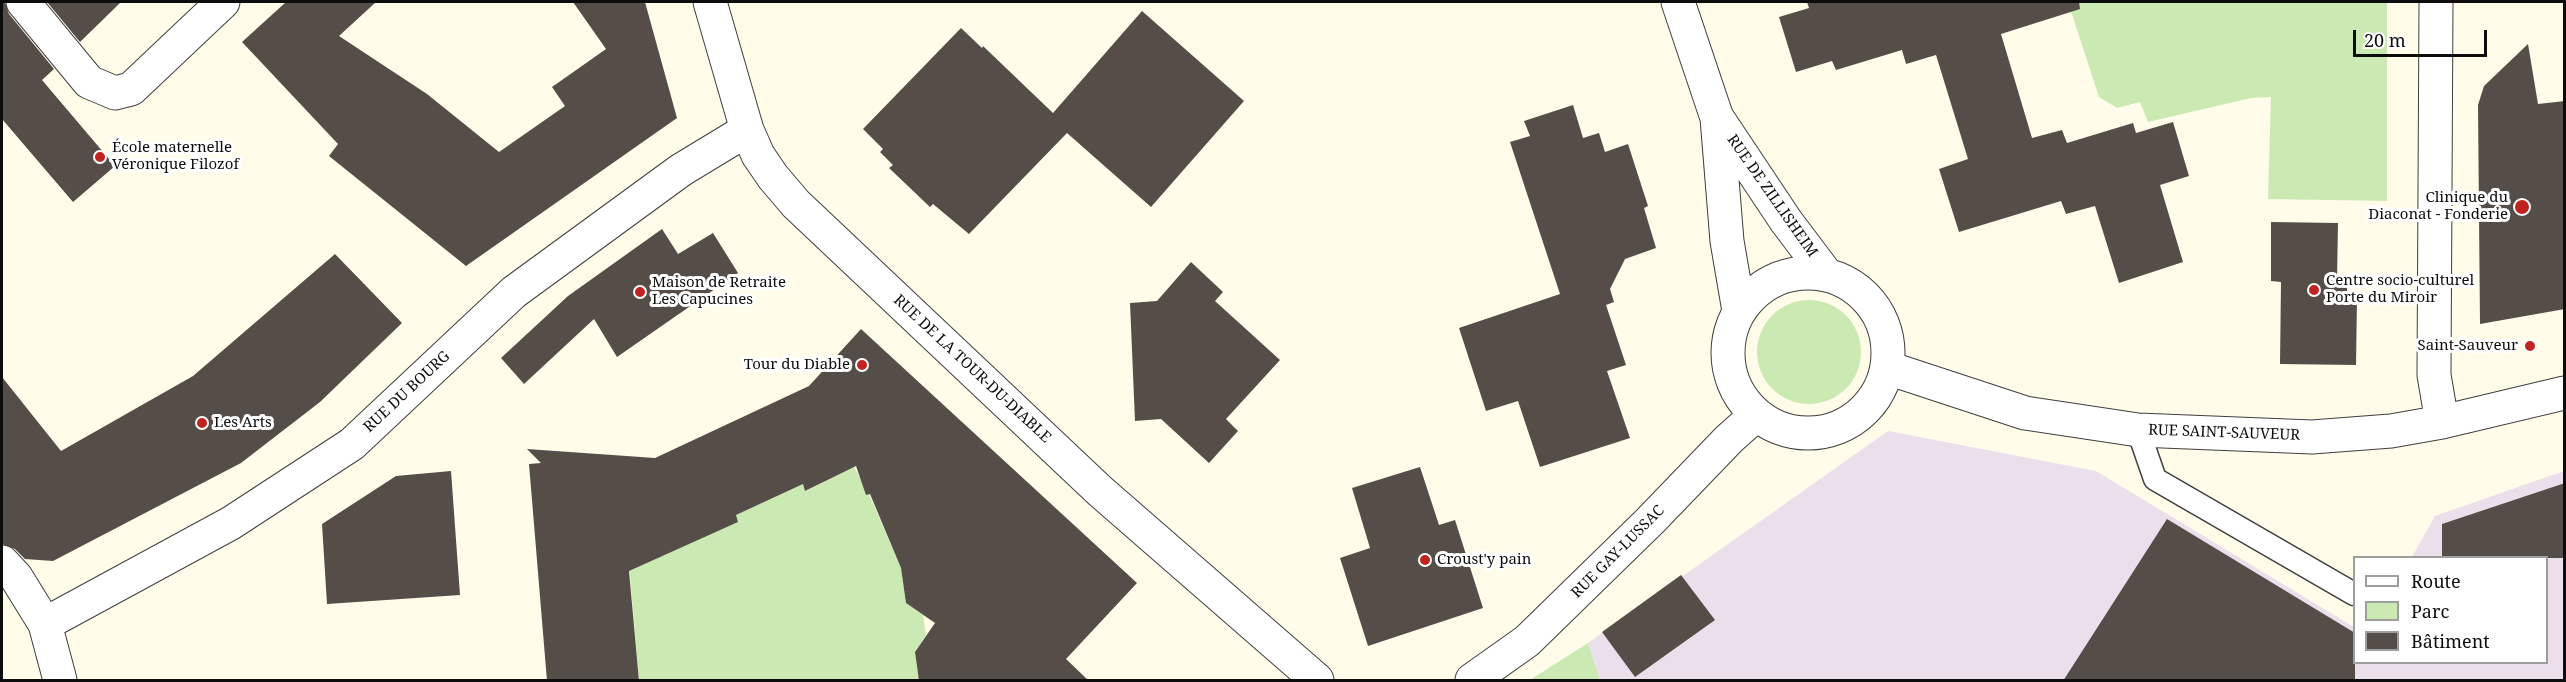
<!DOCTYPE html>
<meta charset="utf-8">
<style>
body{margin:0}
#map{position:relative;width:2566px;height:682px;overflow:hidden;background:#fffcea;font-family:"Noto Serif",serif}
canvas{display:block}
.frame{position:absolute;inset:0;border:3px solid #0c0c0c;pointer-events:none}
.legend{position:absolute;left:2353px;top:556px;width:195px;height:108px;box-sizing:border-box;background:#fff;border:2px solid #9e9e9e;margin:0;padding:8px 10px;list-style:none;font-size:18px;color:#0c0c0c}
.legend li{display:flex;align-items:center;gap:12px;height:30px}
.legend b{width:30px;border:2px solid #9e9e9e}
.scale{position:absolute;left:2353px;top:30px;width:134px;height:27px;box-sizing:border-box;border:3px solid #0c0c0c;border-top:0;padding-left:8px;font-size:18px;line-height:21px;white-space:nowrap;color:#0c0c0c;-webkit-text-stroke:4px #fff;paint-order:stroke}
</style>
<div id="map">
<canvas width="2566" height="682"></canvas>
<div class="frame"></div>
<ul class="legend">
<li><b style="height:8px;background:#fff"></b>Route</li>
<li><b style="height:16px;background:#cbeab3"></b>Parc</li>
<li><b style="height:16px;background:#554e48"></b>Bâtiment</li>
</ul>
<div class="scale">20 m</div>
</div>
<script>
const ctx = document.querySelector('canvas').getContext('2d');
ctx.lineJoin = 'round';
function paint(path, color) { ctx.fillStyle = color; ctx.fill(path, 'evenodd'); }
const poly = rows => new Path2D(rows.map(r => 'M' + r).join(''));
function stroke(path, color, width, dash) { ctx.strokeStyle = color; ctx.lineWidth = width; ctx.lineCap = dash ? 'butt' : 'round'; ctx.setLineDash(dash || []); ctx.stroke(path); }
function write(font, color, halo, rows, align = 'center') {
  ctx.font = font + ' "Noto Serif",serif'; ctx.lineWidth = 6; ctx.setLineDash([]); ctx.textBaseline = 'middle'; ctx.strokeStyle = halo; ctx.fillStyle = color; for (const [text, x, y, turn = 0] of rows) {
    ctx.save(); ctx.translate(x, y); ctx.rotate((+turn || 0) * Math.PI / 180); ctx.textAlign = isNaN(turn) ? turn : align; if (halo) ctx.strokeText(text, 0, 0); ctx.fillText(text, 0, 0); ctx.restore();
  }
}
const industrial = poly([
 [1888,431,2096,471,2354,627,2354,662,2546,662,2546,558,2412,557,2435,516,2564,471,2564,680,1600,680,1588,643]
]);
const green = poly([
 [2068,2,2387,2,2387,201,2268,199,2271,97,2251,98,2148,122,2140,102,2117,108,2099,97],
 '1757 352a52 52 0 1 1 104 0a52 52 0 1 1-104 0Z',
 [848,456,869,494,901,568,906,603,923,615,926,635,915,652,919,680,639,680,625,517,668,553,738,522,736,515,803,484,806,491,822,483],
 [1588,643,1600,680,1530,680]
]);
const building = poly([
 [2,2,5,2,9,14,54,69,42,80,115,166,73,202,2,119],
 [47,2,121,2,80,42],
 [286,2,376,2,339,36,427,94,499,152,565,106,552,87,606,49,573,2,645,2,677,118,466,266,329,156,338,144,242,42],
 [1807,2,2079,2,2080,9,2001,34,2032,138,2062,130,2067,143,2133,123,2136,133,2173,122,2189,176,2160,185,2183,262,2119,283,2095,206,2066,214,2061,201,1959,232,1939,169,1968,159,1936,55,1906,64,1902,50,1836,70,1832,61,1796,72,1779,17,1809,8],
 [1142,11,1244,101,1151,207,1067,133,969,234,933,204,930,207,889,168,893,165,880,152,883,149,863,129,961,28,982,48,983,46,1053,113],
 [2528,44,2538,104,2565,101,2565,309,2480,324,2478,105,2484,86],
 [1573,105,1583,138,1599,133,1605,152,1628,144,1648,206,1644,208,1656,248,1625,259,1610,289,1614,302,1606,305,1626,365,1607,371,1630,438,1540,467,1518,401,1486,411,1459,328,1560,294,1510,142,1530,136,1524,121],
 [2271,222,2338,223,2337,280,2347,281,2347,298,2357,298,2356,365,2280,364,2281,282,2271,281],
 [662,229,678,254,713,233,738,273,617,357,594,319,524,384,501,358,568,296],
 [335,254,402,323,320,402,241,463,53,561,25,559,15,549,2,544,2,377,61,451,193,376],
 [1191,262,1223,292,1215,301,1280,360,1226,419,1238,431,1209,463,1161,419,1135,421,1130,303,1157,301],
 [861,329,1137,583,1066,659,1089,681,919,681,915,652,935,623,906,603,901,568,870,494,866,495,856,466,805,491,803,484,736,515,738,522,629,571,639,681,547,681,529,464,541,463,527,449,655,458,809,386],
 [1420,467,1439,525,1455,520,1483,608,1368,646,1340,558,1370,548,1352,488],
 [451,471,460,595,327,604,322,524,396,476],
 [2565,483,2565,558,2442,558,2442,524],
 [2167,519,2355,633,2355,681,2063,681],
 [1681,575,1715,620,1635,677,1602,632]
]);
const service = poly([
 [2138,430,2155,479,2354,594]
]);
const minor = poly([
 [23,2,89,82,115,93,131,89,223,2],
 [710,2,747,130,758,155,773,177,796,204,1100,491,1317,680],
 [2436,2,2434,375,2442,422],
 [1888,368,2025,413,2138,430,2312,437,2391,431,2442,422,2564,393],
 [2,562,16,577,45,624,60,680],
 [45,624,231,523,352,444,514,292,681,170,747,130]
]);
const tertiary = poly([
 [1678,2,1717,118,1727,241,1739,311],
 [1718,119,1786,221,1826,274],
 '1728 353a80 80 0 1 1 160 0a80 80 0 1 1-160 0Z',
 [1472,680,1527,641,1650,521,1729,439,1756,415]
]);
const markers = [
 [100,157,6,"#bf2420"],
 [2522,207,8,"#bf2420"],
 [2314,290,6,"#bf2420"],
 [640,292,6,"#bf2420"],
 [2530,346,6,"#bf2420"],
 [862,365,6,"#bf2420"],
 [202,423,6,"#bf2420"],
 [1425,560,6,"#bf2420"]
];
const poiNames = [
 ["École maternelle",112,148],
 ["Véronique Filozof",112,165],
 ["Clinique du",2508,198,"right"],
 ["Diaconat - Fonderie",2508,215,"right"],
 ["Centre socio-culturel",2326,281],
 ["Porte du Miroir",2326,298],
 ["Maison de Retraite",652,283],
 ["Les Capucines",652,300],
 ["Saint-Sauveur",2518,346,"right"],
 ["Tour du Diable",850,365,"right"],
 ["Les Arts",214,423],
 ["Croust'y pain",1437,560]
];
const streetNames = [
 ["RUE DE ZILLISHEIM",1772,196,55],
 ["RUE DE LA TOUR-DU-DIABLE",972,369,43],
 ["RUE DU BOURG",407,392,-43],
 ["RUE SAINT-SAUVEUR",2224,433,2],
 ["RUE GAY-LUSSAC",1618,552,-45]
];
paint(industrial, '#ebdfeb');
paint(green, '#cbeab3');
paint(building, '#554e48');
stroke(service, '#3f3f3f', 25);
stroke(minor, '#3f3f3f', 35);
stroke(tertiary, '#3f3f3f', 35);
stroke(service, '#fff', 22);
stroke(minor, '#fff', 33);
stroke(tertiary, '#fff', 33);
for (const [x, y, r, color] of markers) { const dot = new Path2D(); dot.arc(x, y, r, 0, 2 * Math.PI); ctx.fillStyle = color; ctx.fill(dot); stroke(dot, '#fff', 2); }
write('15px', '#0c0c0c', '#fff', poiNames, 'left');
write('15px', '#0c0c0c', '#fff', streetNames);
</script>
